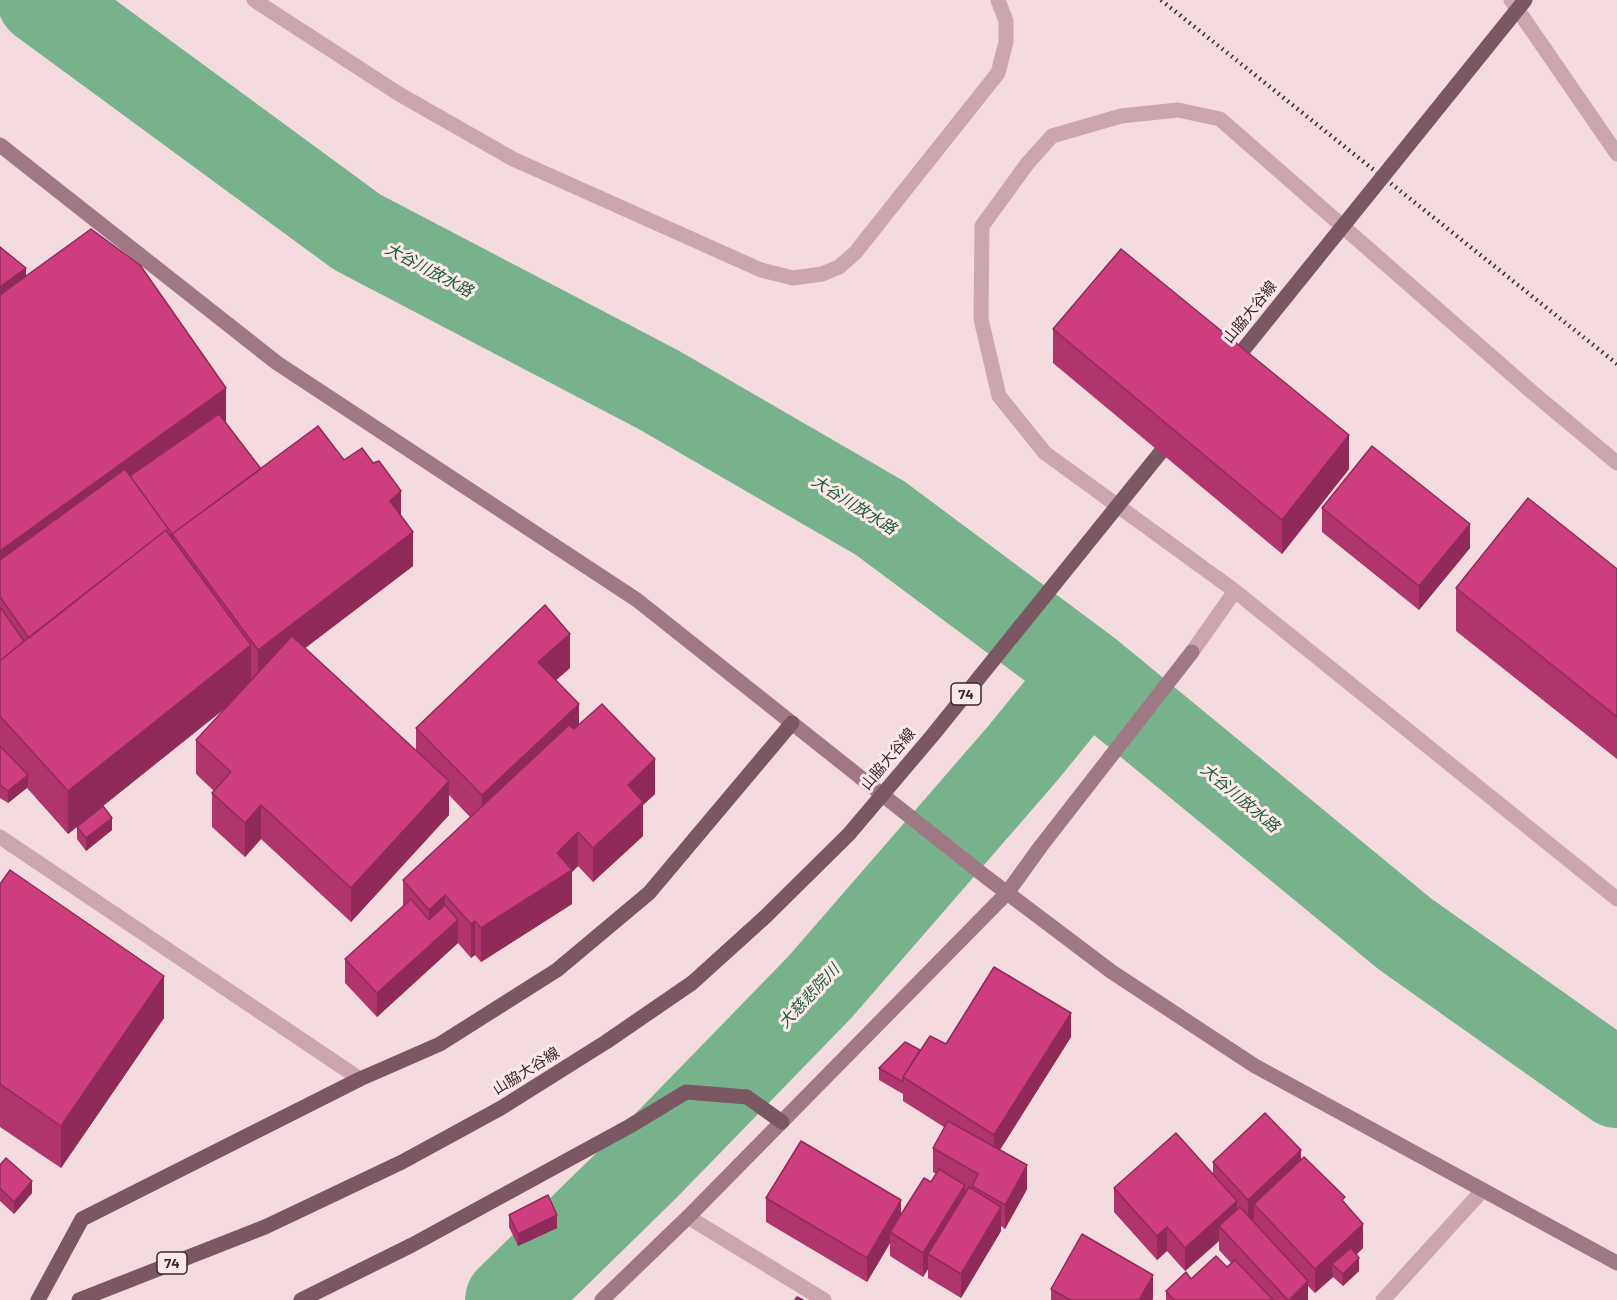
<!DOCTYPE html>
<meta charset="utf-8">
<style>
body{margin:0}
canvas{display:block;background:#f3dbdf}
</style>
<canvas width="1617" height="1300"></canvas>
<script>
const ctx = document.querySelector('canvas').getContext('2d');
ctx.lineJoin = 'round';
const poly = rows => new Path2D(rows.map(r => 'M' + r).join(''));
function stroke(path, color, width, dash) { ctx.strokeStyle = color; ctx.lineWidth = width; ctx.lineCap = dash ? 'butt' : 'round'; ctx.setLineDash(dash || []); ctx.stroke(path); }
function paint(path, color) { ctx.fillStyle = color; ctx.fill(path, 'evenodd'); }
function write(font, color, halo, rows, align = 'center') {
  ctx.font = font + ' Barlow,"Noto Sans JP",sans-serif'; ctx.lineWidth = 6; ctx.setLineDash([]); ctx.textBaseline = 'middle'; ctx.strokeStyle = halo; ctx.fillStyle = color; for (const [text, x, y, turn = 0] of rows) {
    ctx.save(); ctx.translate(x, y); ctx.rotate((+turn || 0) * Math.PI / 180); ctx.textAlign = isNaN(turn) ? turn : align; if (halo) ctx.strokeText(text, 0, 0); ctx.fillText(text, 0, 0); ctx.restore();
  }
}
const river = poly([
 [41,0,357,232,659,390,880,518,1088,673,1405,934,1617,1084],
 [509,1300,644,1168,820,987,1023,753,1088,673]
]);
const lane = poly([
 [1511,0,1617,154],
 [1235,591,1617,899],
 [1192,652,1235,591,1045,453,999,396,981,319,982,226,1027,164,1052,136,1121,116,1178,110,1220,119,1532,392,1617,463]
]);
const street = poly([
 [254,0,399,94,513,159,761,270,793,278,822,274,839,267,855,253,998,73,1006,42,1006,21,998,0],
 [0,837,360,1079],
 [688,1217,824,1300],
 [1383,1300,1482,1191]
]);
const secondary = poly([
 [0,145,277,363,637,600,986,877,1112,972,1255,1066,1617,1263],
 [602,1300,688,1217,1007,893,1041,846,1192,652]
]);
const primary = poly([
 [38,1300,82,1219,360,1079,440,1044,557,970,649,893,792,723],
 [79,1300,265,1227],
 [301,1300,412,1245,630,1126,686,1092,747,1097,782,1122]
]);
const rail = poly([
 [1161,0,1617,364]
]);
const primaryBridge = poly([
 [1231,365,1525,0],
 [265,1227,402,1162,501,1108,606,1042,692,983,765,917,849,834,932,736,1173,437]
]);
const wall = poly([
 [0,247,26,276,226,423,261,469,344,460,401,516,413,566,305,648,416,751,416,728,570,668,556,680,579,725,655,794,643,805,643,836,593,882,578,866,572,872,572,904,481,962,475,955,471,958,458,943,377,1017,345,983,345,959,403,906,403,880,470,817,449,795,449,815,351,922,261,839,245,857,212,827,212,793,214,791,196,774,196,740,227,707,68,834,27,788,8,803,0,798],
 [1053,329,1349,469,1282,554,1053,363],
 [1322,508,1470,548,1419,610,1322,532],
 [1617,569,1617,759,1456,631,1456,588],
 [77,827,112,830,86,851,77,839],
 [0,884,164,1018,61,1168,0,1127],
 [1071,1037,1000,1150,1027,1189,1005,1229,1001,1226,1001,1231,961,1298,928,1278,928,1269,923,1277,890,1256,890,1243,867,1282,766,1222,766,1198,901,1214,931,1182,936,1174,933,1172,933,1148,944,1127,903,1101,903,1094,879,1080,879,1068,920,1050,946,1044],
 [1301,1159,1345,1203,1363,1248,1356,1255,1359,1271,1343,1286,1333,1277,1315,1293,1308,1286,1308,1300,1166,1300,1166,1291,1191,1279,1227,1267,1231,1263,1219,1250,1219,1241,1185,1271,1167,1251,1157,1260,1114,1212,1114,1188,1213,1175,1213,1162],
 [0,1165,32,1193,14,1214,0,1201],
 [509,1215,557,1228,518,1246,509,1227],
 [1051,1289,1153,1299,1152,1300,1051,1300]
]);
const shadedWall = poly([
 [26,268,26,302,0,321,0,287],
 [226,388,226,431,0,594,0,551],
 [1349,435,1349,469,1282,554,1282,520],
 [401,491,401,526,390,501],
 [1470,524,1470,548,1419,610,1419,586],
 [413,532,413,566,258,684,258,650],
 [570,634,570,668,538,696,538,662],
 [251,645,251,687,68,834,68,791],
 [579,704,579,738,482,829,482,795],
 [655,759,655,794,643,805,643,836,593,882,593,848,628,785],
 [28,775,28,787,8,803,8,791],
 [449,781,449,815,351,922,351,888],
 [261,805,261,839,245,857,245,823],
 [112,818,112,830,86,851,86,838],
 [578,832,578,866,572,872,572,904,481,962,481,928],
 [445,895,445,929,429,944,429,910],
 [458,920,458,943,377,1017,377,993],
 [475,921,475,955,471,958,471,924],
 [164,976,164,1018,61,1168,61,1126],
 [1071,1013,1071,1037,994,1159,994,1135],
 [1301,1150,1301,1174,1254,1204,1254,1218,1248,1224,1248,1200],
 [1027,1165,1027,1189,1005,1229,1005,1205],
 [32,1181,32,1193,14,1214,14,1202],
 [965,1185,965,1209,928,1254,928,1269,923,1277,923,1253],
 [901,1200,901,1224,890,1232,890,1243,867,1282,867,1258],
 [1237,1201,1237,1225,1219,1226,1219,1241,1185,1271,1185,1248],
 [1001,1207,1001,1231,961,1298,961,1274],
 [557,1215,557,1228,518,1246,518,1234],
 [1363,1224,1363,1248,1339,1270,1332,1264,1333,1277,1315,1293,1315,1269],
 [1167,1227,1167,1251,1157,1260,1157,1236],
 [1359,1258,1359,1271,1343,1286,1343,1274],
 [1153,1275,1153,1299,1152,1300,1139,1300],
 [1308,1281,1308,1300,1289,1300]
]);
const building = poly([
 [91,229,140,265,226,388,0,551,0,295,91,229],
 [0,247,26,268,0,287,0,247],
 [1121,249,1349,435,1282,520,1053,329,1121,249],
 [219,414,261,469,172,534,172,539,172,534,130,476,219,414],
 [318,426,344,460,362,448,373,463,379,461,401,491,390,501,413,532,258,650,172,534,318,426],
 [1372,446,1470,524,1419,586,1322,508,1372,446],
 [125,469,172,534,170,536,166,530,29,638,0,597,0,560,125,469],
 [1528,498,1617,569,1617,717,1456,588,1528,498],
 [166,530,251,645,68,791,0,716,0,661,33,634,166,530],
 [545,605,570,634,538,662,579,704,482,795,416,728,545,605],
 [0,607,24,641,0,661,0,607],
 [292,636,449,781,351,888,261,805,245,823,212,793,231,772,196,740,292,636],
 [602,704,655,759,628,785,643,802,593,848,578,832,557,853,572,870,481,928,475,921,471,924,445,895,429,910,403,880,569,725,574,729,602,704],
 [0,746,28,775,8,791,0,785,0,746],
 [103,806,112,818,86,838,77,827,103,806],
 [10,870,164,976,61,1126,0,1084,0,884,10,870],
 [411,899,429,920,445,905,458,920,377,993,345,959,411,899],
 [994,967,1071,1013,994,1135,903,1077,930,1036,946,1044,994,967],
 [905,1042,920,1050,903,1077,903,1082,879,1068,905,1042],
 [1265,1113,1301,1150,1248,1200,1213,1162,1265,1113],
 [948,1121,1027,1165,1005,1205,972,1186,978,1174,933,1148,948,1121],
 [1176,1133,1237,1201,1185,1248,1167,1227,1157,1236,1114,1188,1176,1133],
 [801,1141,901,1200,867,1258,766,1198,801,1141],
 [1304,1157,1345,1197,1342,1200,1363,1224,1315,1269,1254,1204,1304,1157],
 [6,1158,32,1181,14,1202,0,1188,0,1165,6,1158],
 [939,1169,965,1185,923,1253,890,1232,924,1178,931,1182,939,1169],
 [969,1187,1001,1207,961,1274,928,1254,969,1187],
 [548,1195,557,1215,518,1234,509,1215,548,1195],
 [1240,1207,1308,1281,1289,1300,1288,1300,1219,1226,1240,1207],
 [1082,1234,1153,1275,1139,1300,1070,1300,1051,1289,1082,1234],
 [1351,1248,1359,1258,1343,1274,1332,1264,1351,1248],
 [1216,1256,1227,1267,1235,1260,1273,1300,1174,1300,1166,1291,1186,1272,1191,1279,1216,1256],
 [797,1297,803,1300,795,1300,797,1297]
]);
const shields = [
 [966,694,30],
 [172,1263,30]
];
const shieldNames = [
 ["74",966,694],
 ["74",172,1263]
];
const streetNames = [
 ["山脇大谷線",1250,312,-51],
 ["山脇大谷線",888,759,-50],
 ["山脇大谷線",526,1071,-32]
];
const waterNames = [
 ["大谷川放水路",429,270,28],
 ["大谷川放水路",854,505,32],
 ["大谷川放水路",1240,798,40],
 ["大慈悲院川",809,996,-47]
];
stroke(river, '#78b28c', 88);
stroke(lane, '#cca6af', 15);
stroke(street, '#cca6af', 15);
stroke(secondary, '#a07785', 15);
stroke(primary, '#7b5764', 15);
stroke(rail, '#38272e', 4.5, [1.5, 4.5]);
stroke(primaryBridge, '#7b5764', 15);
paint(wall, '#b1356d');
paint(shadedWall, '#902b59');
paint(building, '#ce3e7f');
stroke(building, '#902b59', 1.5);
for (const [x, y, w] of shields) { const box = new Path2D(); box.roundRect(x - w / 2, y - 11, w, 22, 4.5); ctx.fillStyle = '#fbe8ea'; ctx.fill(box); stroke(box, '#38272e', 1.5); }
write('bold 14px', '#38272e', null, shieldNames);
write('15px', '#38272e', '#fbe8ea', streetNames);
write('italic 16px', '#1a5c33', '#fbe8ea', waterNames);
</script>
